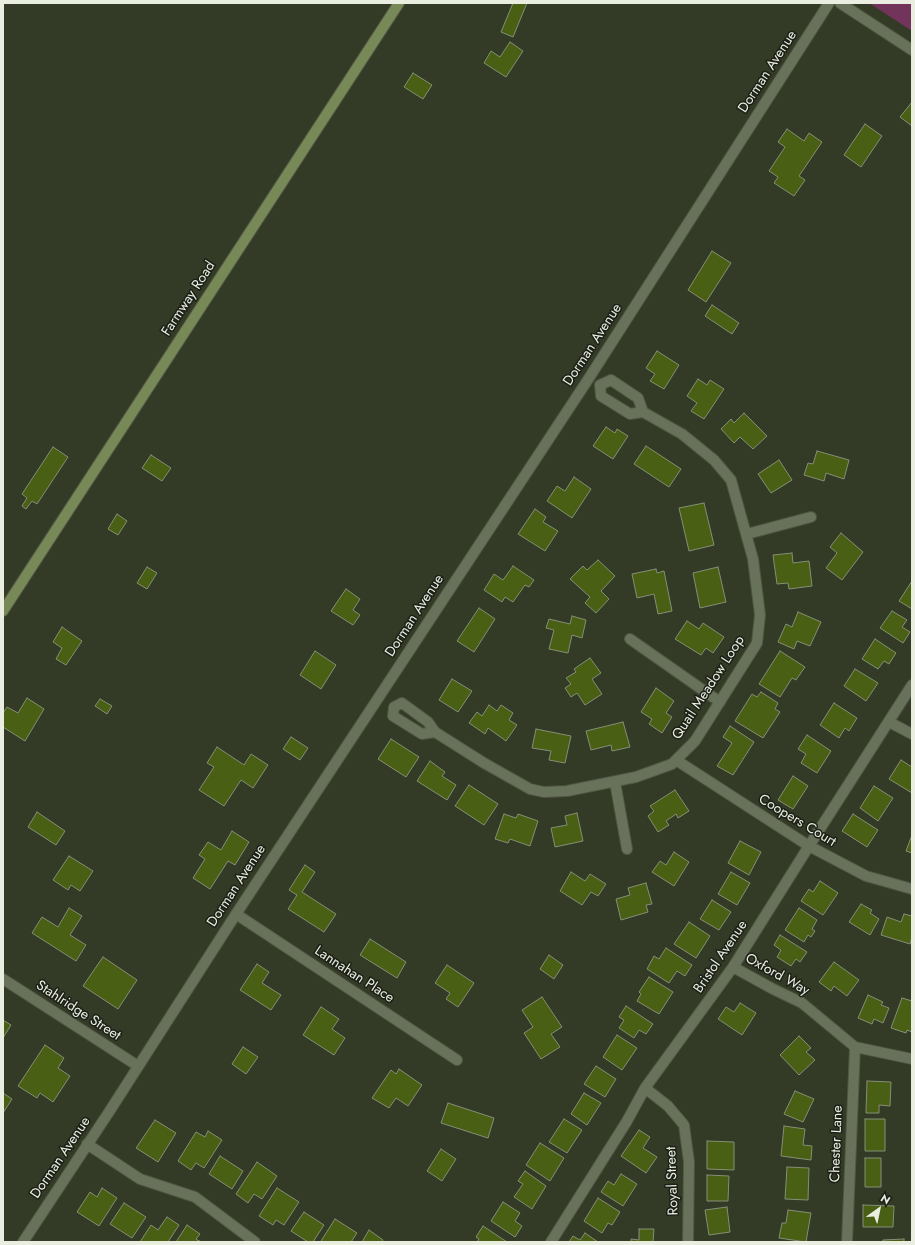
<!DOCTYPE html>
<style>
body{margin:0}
#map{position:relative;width:915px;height:1245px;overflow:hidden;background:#333a25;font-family:Jost,sans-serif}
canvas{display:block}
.frame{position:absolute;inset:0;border:4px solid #e9eee1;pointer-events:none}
.north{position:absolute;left:859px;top:1189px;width:40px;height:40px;-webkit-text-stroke:3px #1c2017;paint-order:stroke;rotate:33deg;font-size:11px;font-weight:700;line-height:16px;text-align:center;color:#e9eee1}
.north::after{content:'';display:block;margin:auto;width:14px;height:18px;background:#e9eee1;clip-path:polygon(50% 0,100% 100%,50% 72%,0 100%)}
</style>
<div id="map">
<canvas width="915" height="1245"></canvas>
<div class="frame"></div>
<div class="north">N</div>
</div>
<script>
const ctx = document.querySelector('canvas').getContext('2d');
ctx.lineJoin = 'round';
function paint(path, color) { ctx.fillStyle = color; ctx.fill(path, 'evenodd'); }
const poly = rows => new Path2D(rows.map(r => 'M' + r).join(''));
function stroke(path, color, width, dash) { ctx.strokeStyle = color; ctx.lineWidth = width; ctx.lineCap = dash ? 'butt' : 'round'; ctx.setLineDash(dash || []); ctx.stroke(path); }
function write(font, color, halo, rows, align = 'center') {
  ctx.font = font + ' Jost,sans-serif'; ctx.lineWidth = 3; ctx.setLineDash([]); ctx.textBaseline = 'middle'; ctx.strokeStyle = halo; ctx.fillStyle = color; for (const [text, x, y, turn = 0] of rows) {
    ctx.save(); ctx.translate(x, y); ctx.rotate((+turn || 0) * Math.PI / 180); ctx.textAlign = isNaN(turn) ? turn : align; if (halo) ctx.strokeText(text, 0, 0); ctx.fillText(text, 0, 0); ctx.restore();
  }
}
const green = poly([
 [869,3,912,3,912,31]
]);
const building = poly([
 [513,3,527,3,513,37,501,32,513,3],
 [510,42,523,51,506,77,484,63,491,51,500,57,510,42],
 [413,73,432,85,423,99,404,87,413,73],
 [912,102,912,126,900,117,912,102],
 [865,124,882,136,861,167,844,155,865,124],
 [787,129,804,141,809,133,822,142,799,176,805,180,794,196,774,183,778,177,769,171,785,147,778,142,787,129],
 [712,251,731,263,706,302,688,290,712,251],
 [712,305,739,323,732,334,705,316,712,305],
 [657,351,679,365,664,389,650,381,655,374,646,368,657,351],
 [698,379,707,385,710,380,724,389,704,419,691,411,697,403,687,396,698,379],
 [744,413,767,436,753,449,740,437,734,443,721,429,731,419,734,423,744,413],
 [606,427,615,433,617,429,628,436,613,459,593,446,606,427],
 [646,446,681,469,669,487,634,464,646,446],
 [53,447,68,457,37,504,32,501,26,509,22,506,27,498,22,494,53,447],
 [817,451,849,460,844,479,826,473,824,481,804,475,808,463,813,464,817,451],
 [151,455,171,468,162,481,142,468,151,455],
 [779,460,792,480,771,493,758,474,779,460],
 [574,477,591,489,572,518,547,501,557,486,565,491,574,477],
 [704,503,714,545,689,551,679,508,704,503],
 [535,509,546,517,543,522,558,531,545,551,518,534,535,509],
 [117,514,127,521,118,535,108,529,117,514],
 [841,533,863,552,842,580,826,568,837,553,830,547,841,533],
 [792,553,793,563,809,561,812,586,789,589,788,583,777,584,773,555,792,553],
 [598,560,615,576,601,591,609,599,596,613,585,603,590,597,570,579,583,566,587,570,598,560],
 [513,566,534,580,529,587,525,585,513,602,505,597,502,602,484,590,494,574,503,580,513,566],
 [147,567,157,573,147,589,137,583,147,567],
 [718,567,726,602,700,608,693,573,718,567],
 [656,569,657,573,664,571,672,611,658,614,654,594,637,598,632,574,656,569],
 [912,581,912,609,899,601,912,581],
 [346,589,360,599,353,610,360,615,353,625,331,611,346,589],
 [479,608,495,619,474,652,457,641,479,608],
 [892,611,907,620,902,627,910,632,903,643,880,628,892,611],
 [798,612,821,622,810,646,797,641,794,649,778,642,786,624,792,627,798,612],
 [572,616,586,620,582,638,572,635,568,653,549,649,554,630,546,628,549,619,570,624,572,616],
 [687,621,699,629,703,623,724,637,713,653,706,648,701,655,675,639,687,621],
 [62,627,82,641,66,665,56,659,62,648,53,642,62,627],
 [875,639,896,653,889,664,884,661,878,669,862,659,875,639],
 [315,651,336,665,321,689,300,675,315,651],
 [780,651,805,667,796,680,792,678,780,697,759,684,780,651],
 [590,658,601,673,592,679,602,694,585,705,577,693,571,697,565,688,571,684,566,678,576,672,574,669,590,658],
 [855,669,878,683,866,701,844,686,855,669],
 [452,679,472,691,458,712,439,700,452,679],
 [656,688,674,701,666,713,672,717,662,733,649,724,652,719,641,712,656,688],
 [761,692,778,703,775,709,780,712,763,738,735,721,752,694,757,697,761,692],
 [27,698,44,709,25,741,3,727,3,713,7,707,18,713,27,698],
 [100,699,112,706,107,714,95,706,100,699],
 [834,703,857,718,849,731,845,728,839,738,820,725,834,703],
 [489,705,497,711,501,705,513,713,509,720,517,725,506,741,488,728,485,734,469,723,477,712,482,716,489,705],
 [623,722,630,747,612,751,611,745,591,750,586,731,623,722],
 [730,726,754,742,733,775,717,766,732,743,723,737,730,726],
 [536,729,571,736,565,763,549,760,551,751,532,748,536,729],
 [807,735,831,751,817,773,801,763,806,754,798,749,807,735],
 [291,737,308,748,300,760,283,749,291,737],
 [391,739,419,757,406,777,378,759,391,739],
 [217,747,244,765,251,754,268,765,253,788,241,780,224,806,199,790,214,767,207,763,217,747],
 [901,760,912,767,912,793,889,779,901,760],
 [430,761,445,772,442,776,456,785,447,800,417,781,430,761],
 [793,776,808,786,793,809,778,800,793,776],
 [469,785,498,804,484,825,455,806,469,785],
 [874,786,893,798,878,821,860,808,874,786],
 [675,790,689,811,678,818,676,814,666,821,669,825,658,832,648,816,654,811,650,806,675,790],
 [37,812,65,831,56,845,28,827,37,812],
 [577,813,583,841,555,847,551,828,567,825,565,816,577,813],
 [504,814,516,818,518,814,538,821,530,846,510,839,508,843,495,839,504,814],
 [853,814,878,830,867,847,842,831,853,814],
 [232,831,249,842,235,865,228,861,210,889,193,878,205,859,199,855,208,842,221,850,232,831],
 [912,835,912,853,906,851,912,835],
 [740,841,761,852,749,875,728,863,740,841],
 [674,852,689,862,674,886,652,872,660,861,666,865,674,852],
 [69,856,93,871,80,891,71,885,68,890,53,880,69,856],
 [305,865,315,872,302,892,336,914,324,932,288,909,297,895,289,890,305,865],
 [571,872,585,881,590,874,606,884,598,896,591,892,582,905,560,891,571,872],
 [731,872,750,883,737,905,718,894,731,872],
 [820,881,838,893,823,915,801,901,809,889,813,892,820,881],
 [646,883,652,904,646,905,648,912,621,920,616,899,630,895,628,888,646,883],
 [712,900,731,912,719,930,700,919,712,900],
 [861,904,872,910,870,913,879,919,870,935,849,922,861,904],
 [69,908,82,916,70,935,86,945,76,961,32,933,42,917,58,927,69,908],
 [799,908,817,920,812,929,815,931,811,937,808,935,804,942,785,930,799,908],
 [904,914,912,916,912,937,910,944,881,935,887,917,901,922,904,914],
 [689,922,710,936,696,958,674,944,689,922],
 [780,935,807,952,800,962,796,959,791,966,777,957,781,950,774,945,780,935],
 [370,939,406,962,397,978,360,955,370,939],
 [666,948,692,965,685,976,677,971,669,983,647,969,654,956,659,959,666,948],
 [549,955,563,965,554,979,540,969,549,955],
 [103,957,137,980,118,1009,83,986,103,957],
 [834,962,859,980,847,996,834,986,831,991,819,982,834,962],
 [257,964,269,972,262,983,281,995,271,1010,240,990,257,964],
 [447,965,474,983,458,1007,446,999,450,993,435,983,447,965],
 [649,977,673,992,659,1014,637,1001,641,994,639,992,649,977],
 [868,995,883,1002,881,1005,889,1008,883,1023,874,1019,872,1024,858,1018,868,995],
 [542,997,562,1027,551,1034,560,1047,541,1059,524,1033,533,1027,522,1010,542,997],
 [902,998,912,1001,912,1032,907,1030,906,1033,891,1028,902,998],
 [740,1003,756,1013,742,1035,718,1019,726,1007,734,1012,740,1003],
 [626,1006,653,1024,646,1034,639,1030,634,1038,619,1028,624,1020,619,1017,626,1006],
 [321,1007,339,1019,332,1029,345,1038,334,1055,303,1035,321,1007],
 [3,1020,11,1025,3,1038,3,1020],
 [617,1035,637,1048,622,1070,603,1057,617,1035],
 [799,1036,811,1048,806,1052,815,1060,799,1075,780,1055,799,1036],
 [45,1045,64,1058,58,1068,70,1076,53,1102,40,1093,37,1098,18,1086,45,1045],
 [243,1047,258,1057,246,1074,232,1064,243,1047],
 [596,1066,616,1079,605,1097,584,1084,596,1066],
 [399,1069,422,1085,408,1106,396,1098,389,1108,372,1098,391,1070,396,1074,399,1069],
 [867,1081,891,1082,890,1106,879,1105,879,1113,866,1113,867,1081],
 [795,1091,814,1099,803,1122,784,1114,795,1091],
 [3,1093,12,1099,3,1113,3,1093],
 [584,1093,601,1103,587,1125,571,1114,584,1093],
 [448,1103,494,1118,488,1138,441,1123,448,1103],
 [564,1119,582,1130,567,1153,549,1142,564,1119],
 [865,1119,885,1119,885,1151,865,1151,865,1119],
 [155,1120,176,1133,158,1162,136,1148,155,1120],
 [784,1126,805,1129,803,1145,812,1146,811,1160,781,1156,784,1126],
 [639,1130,650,1137,643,1148,657,1157,646,1173,621,1156,639,1130],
 [208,1131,222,1140,204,1168,196,1163,191,1170,178,1161,196,1132,205,1137,208,1131],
 [707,1141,734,1142,734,1170,707,1169,707,1141],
 [540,1143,564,1158,550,1181,526,1165,540,1143],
 [441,1149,456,1159,442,1181,427,1171,441,1149],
 [220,1156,243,1171,232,1189,209,1174,220,1156],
 [865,1158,881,1158,881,1187,865,1187,865,1158],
 [257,1162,277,1176,262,1199,254,1194,248,1203,236,1194,257,1162],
 [787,1167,809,1168,808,1200,785,1199,787,1167],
 [525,1171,546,1186,532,1209,514,1197,523,1184,518,1181,525,1171],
 [621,1174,637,1184,623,1206,601,1192,608,1181,614,1185,621,1174],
 [707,1175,729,1176,728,1201,707,1201,707,1175],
 [102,1188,117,1198,99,1226,77,1212,90,1192,97,1197,102,1188],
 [277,1188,299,1202,284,1225,276,1220,273,1225,259,1216,277,1188],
 [598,1198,620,1212,612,1225,608,1223,602,1233,584,1221,598,1198],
 [503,1202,520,1213,515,1221,522,1226,515,1237,491,1221,503,1202],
 [124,1203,146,1217,132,1238,110,1224,124,1203],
 [863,1205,894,1206,893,1227,863,1227,863,1205],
 [727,1207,730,1232,709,1235,705,1210,727,1207],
 [788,1210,811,1213,806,1242,779,1238,782,1223,786,1223,788,1210],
 [304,1212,324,1225,313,1242,308,1242,291,1231,304,1212],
 [167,1217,179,1225,168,1242,140,1242,151,1225,158,1230,167,1217],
 [335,1219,357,1233,351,1242,323,1242,321,1241,335,1219],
 [187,1225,200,1234,196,1239,201,1242,176,1242,187,1225],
 [483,1226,507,1242,477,1242,479,1239,476,1237,483,1226],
 [639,1229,654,1229,653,1242,631,1242,631,1239,639,1240,639,1229],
 [369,1230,383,1240,382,1242,362,1242,369,1230],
 [585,1233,598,1242,569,1242,573,1236,580,1240,585,1233],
 [904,1239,904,1242,883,1242,883,1240,904,1239]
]);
const minor = poly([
 [611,380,638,398,643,412,630,414,601,396,600,385,611,380],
 [747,534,811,517],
 [630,639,720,702],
 [402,703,428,722,435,732,422,734,393,716,394,707,402,703],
 [889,722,912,734],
 [435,732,484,763,530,789,544,792,567,791,636,777,672,764,695,741,757,643,760,615,753,559,731,480,714,460,682,434,643,412],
 [676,760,809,846,866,876,912,889],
 [615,782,627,849],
 [236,914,457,1060],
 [733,967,773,989,802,1003,855,1047,912,1059],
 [3,979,138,1066],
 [645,1088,668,1106,684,1125,689,1162,688,1242],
 [87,1144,140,1179,195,1197,255,1242],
 [23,1242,109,1112,236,914,589,378,829,3],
 [551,1242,627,1121,645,1088,733,967,809,846,912,685],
 [847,1242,855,1047]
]);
const tertiary = poly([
 [840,3,912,50]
]);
const secondary = poly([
 [3,611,399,3]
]);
const streetNames = [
 ["Dorman Avenue",768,72,-57],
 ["Farmway Road",189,299,-57],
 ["Dorman Avenue",593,345,-57],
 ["Dorman Avenue",415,616,-57],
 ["Quail Meadow Loop",709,688,-57],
 ["Coopers Court",797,821,31],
 ["Dorman Avenue",237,886,-57],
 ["Bristol Avenue",721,957,-56],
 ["Lannahan Place",354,975,33],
 ["Oxford Way",777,975,29],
 ["Stahlridge Street",78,1011,33],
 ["Chester Lane",837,1144,-88],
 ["Dorman Avenue",61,1158,-56],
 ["Royal Street",673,1181,-92]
];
paint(green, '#73345b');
paint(building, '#495f14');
stroke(building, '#858f77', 1);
stroke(minor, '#505644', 12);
stroke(tertiary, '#505644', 12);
stroke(secondary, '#505644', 12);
stroke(minor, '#68715a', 10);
stroke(tertiary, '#68715a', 10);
stroke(secondary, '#778956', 10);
write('14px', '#e9eee1', '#1c2017', streetNames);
</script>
